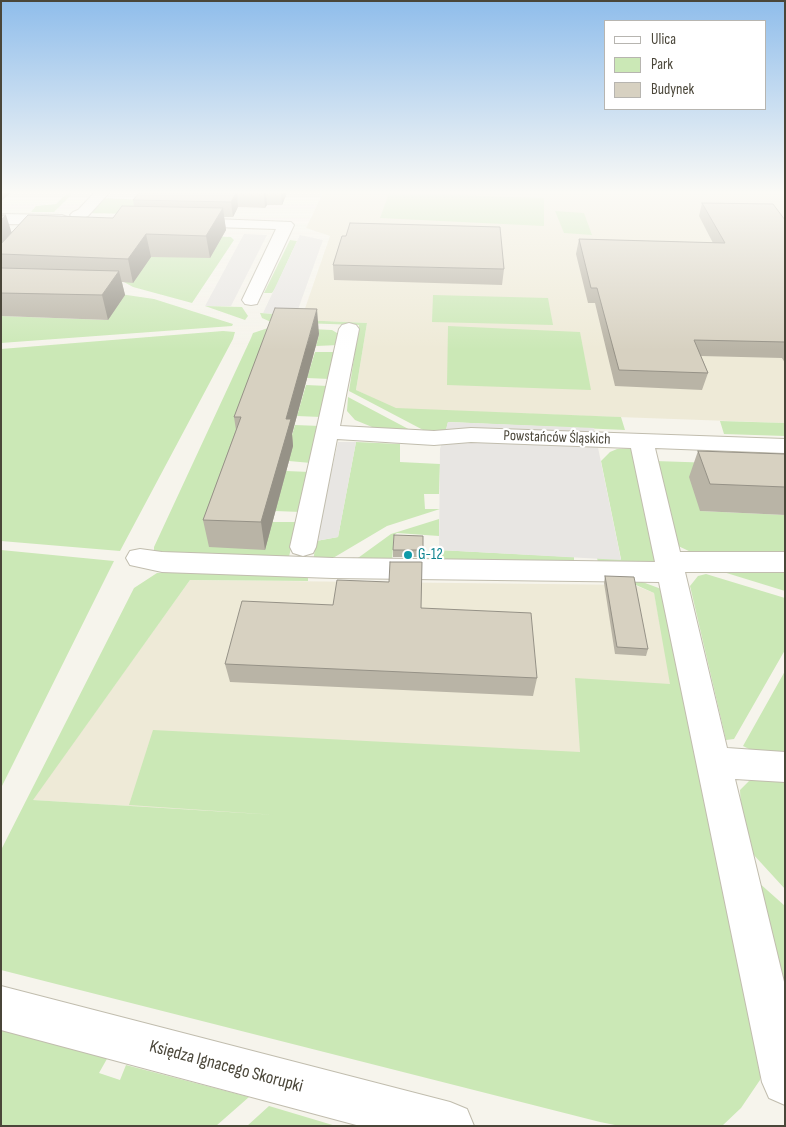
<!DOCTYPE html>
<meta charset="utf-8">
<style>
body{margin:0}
#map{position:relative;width:786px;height:1127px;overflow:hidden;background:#f6f4ec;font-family:"Sofia Sans Condensed",sans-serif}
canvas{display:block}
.frame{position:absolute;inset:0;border:2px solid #4a4639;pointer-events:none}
.legend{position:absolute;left:604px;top:20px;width:162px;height:90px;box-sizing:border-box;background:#fff;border:1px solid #b7b5b0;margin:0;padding:6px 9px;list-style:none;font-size:15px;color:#4a4639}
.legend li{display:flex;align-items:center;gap:10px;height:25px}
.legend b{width:25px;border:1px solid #b7b5b0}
</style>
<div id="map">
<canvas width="786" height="1127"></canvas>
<div class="frame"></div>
<ul class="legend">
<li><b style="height:6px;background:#fff"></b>Ulica</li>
<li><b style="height:14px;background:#cbe8b6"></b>Park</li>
<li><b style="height:14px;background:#d7d1c1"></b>Budynek</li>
</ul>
</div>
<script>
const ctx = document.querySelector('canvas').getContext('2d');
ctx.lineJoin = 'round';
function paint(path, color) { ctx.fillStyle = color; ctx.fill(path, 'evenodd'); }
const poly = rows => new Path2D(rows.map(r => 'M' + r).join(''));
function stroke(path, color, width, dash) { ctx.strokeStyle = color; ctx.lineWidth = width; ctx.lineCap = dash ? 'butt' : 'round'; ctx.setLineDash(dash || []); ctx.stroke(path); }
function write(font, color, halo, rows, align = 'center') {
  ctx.font = font + ' "Sofia Sans Condensed",sans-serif'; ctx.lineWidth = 4.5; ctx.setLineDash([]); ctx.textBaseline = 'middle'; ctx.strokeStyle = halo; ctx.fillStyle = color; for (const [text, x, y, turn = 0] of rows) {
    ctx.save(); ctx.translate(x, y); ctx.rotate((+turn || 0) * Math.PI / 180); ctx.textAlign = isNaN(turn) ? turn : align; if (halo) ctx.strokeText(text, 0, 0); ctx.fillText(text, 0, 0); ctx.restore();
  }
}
const education = poly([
 [323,193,785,193,785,423,395,409,356,390,367,323,301,320,330,236,306,228],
 [190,580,634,585,654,593,672,685,697,841,32,800]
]);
const green = poly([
 [67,193,73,193,54,212,31,212,36,206,56,204],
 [389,193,544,198,544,226,380,218],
 [103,198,146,200,207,216,88,213],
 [555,211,584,213,592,235,564,233],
 [195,236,231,237,234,240,192,303,133,287,124,282,35,280],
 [290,240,297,241,275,289,272,293,264,293],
 [120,294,154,299,233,324,232,326,1,343,1,316,108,320],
 [433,295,548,298,553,325,432,322],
 [205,306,242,307,248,316,245,320],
 [260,313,296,315,302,320,367,323,356,390,396,408,621,417,625,430,448,422,446,431,427,432,349,391,359,325,271,322,262,318],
 [448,326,580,332,591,390,447,385],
 [271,327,332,330,342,336,339,345,316,346,319,334,278,333,273,522,297,522,288,561,154,554,154,547,251,338,253,333],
 [223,331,235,332,233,339,120,551,1,541,1,349],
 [315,352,335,352,330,379,307,378],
 [306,385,328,386,321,417,297,416],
 [348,397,416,433,377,429,355,420,347,411],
 [720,421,785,423,785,436,724,434],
 [295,425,320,426,311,463,289,461,289,445],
 [356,442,400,444,400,462,440,464,439,494,424,494,425,509,440,509,387,526,328,561,313,562,316,541,338,537],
 [632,448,657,560,648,564,599,566,597,558,621,559,601,461,610,452,617,449],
 [655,461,715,463,700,511,785,515,785,552,691,552,676,545],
 [286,471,310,472,301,512,275,511],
 [439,519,439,536,397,533,394,535,392,561,351,563,391,534],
 [1,550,114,561,1,788],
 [439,550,574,557,574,565,438,563],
 [720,571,785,571,785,591],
 [180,572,308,576,308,581,190,580,33,800,277,815,129,805,153,730,580,752,575,678,670,684,654,593,636,585,605,584,637,580,664,590,763,1033,760,1080,741,1108,722,1126,620,1126,600,1122,1,970,1,850,134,588,157,573],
 [706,574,785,598,785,650,734,739,726,740,690,586,698,576],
 [785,671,785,752,751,750,743,746],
 [785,778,785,889,752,853,741,809,740,790,749,781],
 [758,882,785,906,785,984,761,905],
 [1,1026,108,1057,99,1073,120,1080,126,1065,249,1097,216,1126,1,1126],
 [269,1106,336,1126,247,1126]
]);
const parking = poly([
 [244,234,267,235,231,306,205,306],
 [300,235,323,240,296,315,263,313],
 [448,422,594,428,621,560,439,550,440,449],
 [338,442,356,442,338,537,316,541]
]);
const minor = poly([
 [94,193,109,193,88,216,78,220,73,218,70,215,73,212,78,210,94,193],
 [1,214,62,215,67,217,70,220,67,223,62,225,1,224,1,214],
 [188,218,291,222,294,225,257,304,251,305,245,304,242,300,276,229,183,226,180,223,183,220,188,218],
 [349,323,356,325,359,329,340,426,434,431,471,428,785,439,785,453,655,448,680,552,785,552,785,572,685,572,727,748,785,752,785,782,735,779,785,986,785,1105,769,1098,762,1082,659,582,333,578,162,572,130,565,126,558,130,551,140,549,162,552,333,558,655,562,631,448,471,442,434,445,337,439,316,547,313,553,303,556,293,553,290,547,339,329,342,325,349,323],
 [1,986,450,1102,467,1109,474,1126,360,1126,1,1030,1,986]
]);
const wall = poly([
 [139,193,287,193,282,205,267,205,265,208,238,207,233,217,224,217,226,230,210,258,151,257,133,283,122,282,125,295,108,320,1,316,1,215,12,233,113,218,134,206,133,200],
 [702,203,785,220,785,363,782,358,701,356,708,373,702,390,615,386,595,303,588,303,576,254,579,239,713,243,699,216],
 [333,265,504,269,502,285,334,280],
 [319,334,292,434,293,446,265,550,209,547,203,520,236,430,234,417],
 [698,451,785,454,785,515,700,511,689,477],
 [423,536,422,557,393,557,393,550],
 [605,576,648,649,646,656,615,654,604,583],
 [421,608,537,678,533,696,230,682,225,664]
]);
const shadedWall = poly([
 [1,193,11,193,1,201],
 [237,193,238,207,233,217,231,202],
 [264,193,266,193,267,205,265,208],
 [281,193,287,193,282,205],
 [223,208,226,230,210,258,206,236],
 [6,215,13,237,1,250,1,220],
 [146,234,151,257,133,283,128,259],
 [119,271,125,295,108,320,102,295],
 [317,309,319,334,292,434,293,446,265,550,261,522,286,419]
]);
const building = poly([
 [139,193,236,193,231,202,133,200,139,193],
 [702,203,773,204,785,220,785,342,694,340,708,373,619,370,597,288,591,288,579,239,725,243,702,203],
 [122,206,223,208,206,236,146,234,128,259,1,254,1,244,28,215,113,218,122,206],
 [1,215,6,215,1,220,1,215],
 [350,223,500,227,504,269,333,265,342,236,346,236,350,223],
 [1,268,119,271,102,295,1,293,1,268],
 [275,308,317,309,286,419,291,419,261,522,203,520,241,417,234,417,275,308],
 [698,451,785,454,785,487,710,484,698,451],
 [394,535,423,536,423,550,393,550,394,535],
 [390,562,422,562,421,608,531,613,537,678,225,664,242,601,333,605,337,580,389,582,390,562],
 [605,576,634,577,648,649,617,647,605,576]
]);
const markers = [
 [408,555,5,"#0f9aa8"]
];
const streetNames = [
 ["Powstańców Śląskich",557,438,2]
];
const cultureNames = [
 ["G-12",418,555]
];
const nearStreetnames = [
 ["Księdza Ignacego Skorupki",226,1067,15]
];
paint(education, '#eeead7');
paint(green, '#cbe8b6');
paint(parking, '#e8e6e3');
stroke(minor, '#c1bdae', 2);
paint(minor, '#fff');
paint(wall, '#b9b4a6');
paint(shadedWall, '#969287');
paint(building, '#d7d1c1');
stroke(building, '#969287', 1);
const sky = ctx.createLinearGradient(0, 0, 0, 350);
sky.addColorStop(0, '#8fbdeb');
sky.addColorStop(0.55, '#fbfaf6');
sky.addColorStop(1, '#fbfaf600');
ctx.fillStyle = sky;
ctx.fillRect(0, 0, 786, 350);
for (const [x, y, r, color] of markers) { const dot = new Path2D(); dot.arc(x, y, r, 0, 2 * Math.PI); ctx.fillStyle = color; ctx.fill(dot); stroke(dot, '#fff', 2); }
write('15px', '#4a4639', '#fff', streetNames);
write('15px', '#0d838f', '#fff', cultureNames, 'left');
write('18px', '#4a4639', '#fff', nearStreetnames);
</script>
